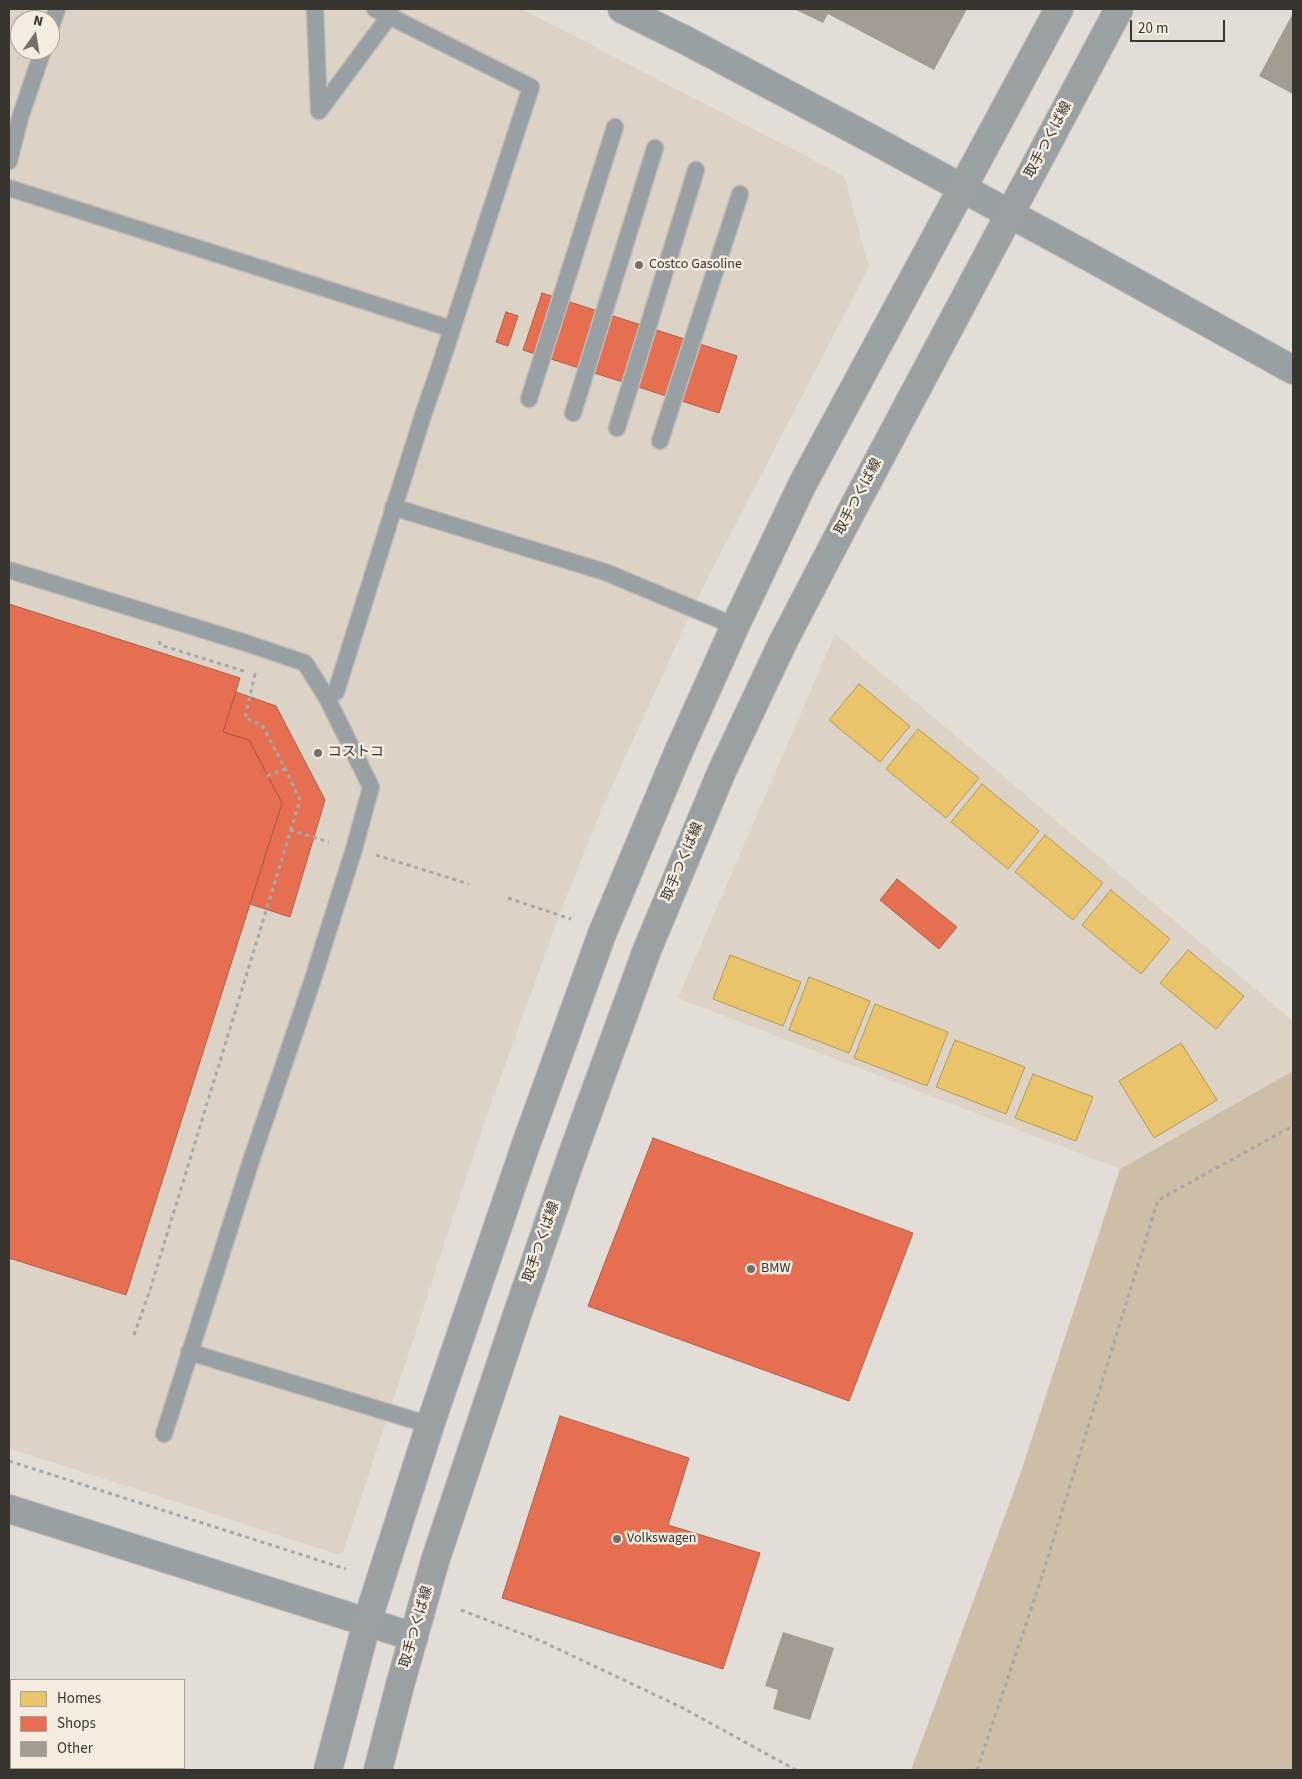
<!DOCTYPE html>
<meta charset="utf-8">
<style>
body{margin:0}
#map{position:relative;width:1302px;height:1779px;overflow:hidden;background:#e2ddd7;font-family:"Source Sans 3",sans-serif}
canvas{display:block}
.frame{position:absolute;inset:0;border:10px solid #383530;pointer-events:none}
.legend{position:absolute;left:10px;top:1679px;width:175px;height:90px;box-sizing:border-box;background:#f4ecdf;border:1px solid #a9a399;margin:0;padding:6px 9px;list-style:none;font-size:15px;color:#383530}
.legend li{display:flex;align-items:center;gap:10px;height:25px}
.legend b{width:25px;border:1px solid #a9a399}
.north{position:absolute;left:10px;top:10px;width:50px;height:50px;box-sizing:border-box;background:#f4ecdf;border:1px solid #a9a399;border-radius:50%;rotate:13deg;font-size:14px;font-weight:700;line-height:20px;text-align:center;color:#383530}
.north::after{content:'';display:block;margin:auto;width:18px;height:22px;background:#74706a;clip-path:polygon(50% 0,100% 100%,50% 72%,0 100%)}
.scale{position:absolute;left:1130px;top:20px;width:95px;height:22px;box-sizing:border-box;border:2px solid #383530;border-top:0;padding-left:6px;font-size:15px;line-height:18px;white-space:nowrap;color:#383530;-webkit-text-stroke:4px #f4ecdf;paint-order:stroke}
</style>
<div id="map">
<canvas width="1302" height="1779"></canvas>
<div class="frame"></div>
<ul class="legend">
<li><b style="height:14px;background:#e9c46a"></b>Homes</li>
<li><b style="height:14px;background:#e76f51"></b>Shops</li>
<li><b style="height:14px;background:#a29c93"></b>Other</li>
</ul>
<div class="north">N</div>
<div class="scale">20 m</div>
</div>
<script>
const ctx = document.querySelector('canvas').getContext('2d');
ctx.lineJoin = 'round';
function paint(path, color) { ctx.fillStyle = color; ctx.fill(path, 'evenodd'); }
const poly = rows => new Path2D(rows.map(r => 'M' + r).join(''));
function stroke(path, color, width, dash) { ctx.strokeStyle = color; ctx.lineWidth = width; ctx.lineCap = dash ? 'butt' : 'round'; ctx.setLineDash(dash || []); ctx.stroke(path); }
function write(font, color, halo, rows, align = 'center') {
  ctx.font = font + ' "Source Sans 3","Noto Sans JP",sans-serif'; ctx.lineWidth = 5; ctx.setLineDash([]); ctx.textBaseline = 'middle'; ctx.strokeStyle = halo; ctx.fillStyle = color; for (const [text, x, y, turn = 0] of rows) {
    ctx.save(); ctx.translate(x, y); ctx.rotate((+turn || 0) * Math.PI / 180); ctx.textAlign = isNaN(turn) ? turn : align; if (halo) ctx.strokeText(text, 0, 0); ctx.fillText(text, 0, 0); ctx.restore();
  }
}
const built = poly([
 [9,9,522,9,844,176,869,267,702,589,602,808,561,910,486,1118,343,1552,337,1554,9,1448],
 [20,20,50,20,50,50,20,50],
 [835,634,1293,1021,1293,1071,1120,1169,678,998]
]);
const forest = poly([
 [1293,1071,1293,1770,911,1770,1021,1472,1120,1169]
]);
const homes = poly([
 [859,684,910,726,880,762,829,720,859,684],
 [918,729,979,778,946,818,886,769,918,729],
 [982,784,1039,831,1008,869,951,822,982,784],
 [1045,835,1103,883,1073,920,1015,872,1045,835],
 [1111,890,1170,939,1141,974,1082,925,1111,890],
 [1188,950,1244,996,1216,1029,1160,983,1188,950],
 [730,955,801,982,783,1026,713,999,730,955],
 [809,977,870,1001,849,1053,789,1030,809,977],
 [875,1004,948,1032,927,1086,854,1058,875,1004],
 [955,1040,1025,1067,1006,1114,936,1087,955,1040],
 [1181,1043,1217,1100,1154,1138,1119,1081,1181,1043],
 [1033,1074,1093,1097,1076,1141,1015,1118,1033,1074]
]);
const shops = poly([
 [542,293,737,356,719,413,523,350,542,293],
 [506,312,518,316,508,346,496,342,506,312],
 [9,604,240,678,223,732,249,740,282,803,126,1295,9,1258,9,604],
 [236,692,276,706,325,800,290,917,250,904,282,803,249,740,223,732,236,692],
 [897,879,957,927,939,949,880,900,897,879],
 [653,1138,913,1233,849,1401,588,1306,653,1138],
 [560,1416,689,1458,668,1525,760,1553,723,1669,502,1598,560,1416]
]);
const building = poly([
 [794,9,967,9,934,70,828,14,823,23],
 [1293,13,1293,94,1259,76],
 [783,1632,834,1648,810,1720,773,1709,778,1690,765,1686]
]);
const path = poly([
 [159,641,160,645,247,672],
 [267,776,285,769],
 [290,830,329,842],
 [376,855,469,884],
 [508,898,571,919],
 [134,1335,149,1293,300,800,285,768,262,725,245,718,255,674,253,674],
 [9,1461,346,1569],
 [461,1610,541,1641,681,1707,796,1770],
 [977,1770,1043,1573,1158,1200,1293,1126]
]);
const service = poly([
 [315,9,319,111],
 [50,29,57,9],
 [319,111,385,22,391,9],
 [9,161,20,118,43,50],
 [9,188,452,329],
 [529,399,615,127],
 [573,413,655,148],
 [617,428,696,170],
 [660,441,740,194],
 [393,507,605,572,735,626],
 [9,570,246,643,305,663,327,698,371,787,354,849,312,982,252,1158,164,1434],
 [336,692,424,412,438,372,531,87,375,9],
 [189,1352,430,1425]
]);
const tertiary = poly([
 [622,9,685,40,879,143,1093,259,1293,370],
 [9,1509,414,1637]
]);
const primary = poly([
 [328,1770,367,1622,430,1425,525,1147,602,934,678,753,735,626,802,485,1059,9],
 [378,1770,400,1685,435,1561,517,1315,570,1161,647,950,722,771,783,642,851,512,1119,9]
]);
const markers = [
 [639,265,5,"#74706a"],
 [318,753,5,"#74706a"],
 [751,1269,5,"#74706a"],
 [617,1539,5,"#74706a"]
];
const streetNames = [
 ["取手つくば線",1049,140,-62],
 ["取手つくば線",859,497,-62],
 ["取手つくば線",683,862,-67],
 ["取手つくば線",542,1242,-71],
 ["取手つくば線",417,1627,-74]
];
const poiNames = [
 ["Costco Gasoline",649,265],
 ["コストコ",328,753],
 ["BMW",761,1269],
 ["Volkswagen",627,1539]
];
paint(built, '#dcd3c6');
paint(forest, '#cdbea7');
paint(homes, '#e9c46a');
stroke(homes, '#b49959', 1);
paint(shops, '#e76f51');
stroke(shops, '#b25e47', 1);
paint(building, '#a29c93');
stroke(service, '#bfbbb6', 19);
stroke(tertiary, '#bfbbb6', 30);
stroke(primary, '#bfbbb6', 30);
stroke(path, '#a6a7a7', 3, [4, 4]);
stroke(service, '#98a0a4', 16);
stroke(tertiary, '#98a0a4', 28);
stroke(primary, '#9ba1a2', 28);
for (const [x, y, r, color] of markers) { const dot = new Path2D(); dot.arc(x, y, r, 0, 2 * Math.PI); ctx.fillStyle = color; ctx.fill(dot); stroke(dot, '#f4ecdf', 2); }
write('14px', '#383530', '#f4ecdf', streetNames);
write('14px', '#383530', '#f4ecdf', poiNames, 'left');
</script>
